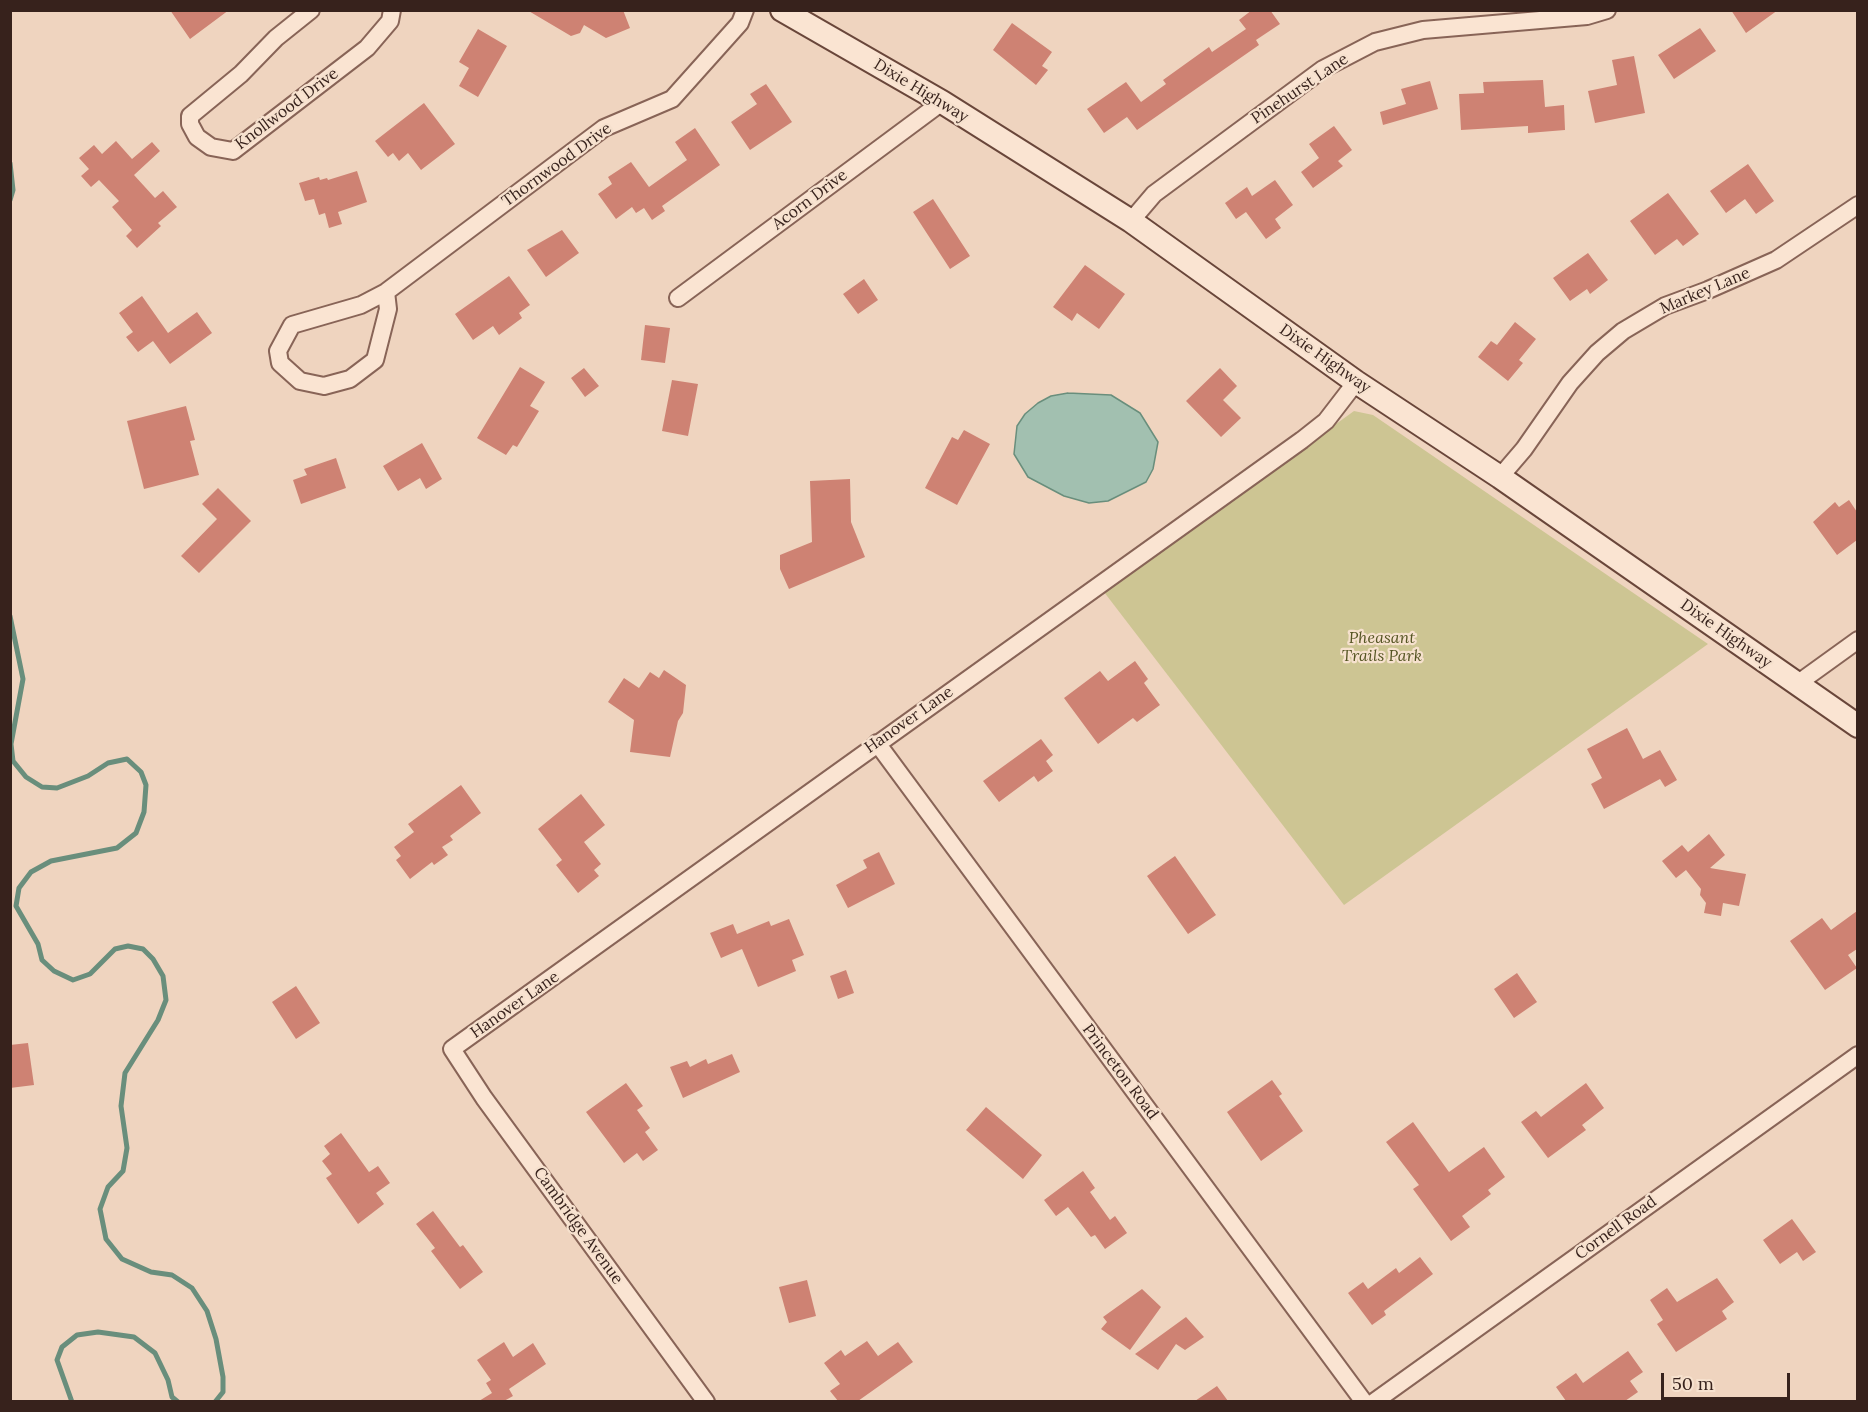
<!DOCTYPE html>
<style>
body{margin:0}
#map{position:relative;width:1868px;height:1412px;overflow:hidden;background:#efd4bf;font-family:Lora,serif}
canvas{display:block}
.frame{position:absolute;inset:0;border:12px solid #37221c;pointer-events:none}
.scale{position:absolute;left:1661px;top:1373px;width:129px;height:27px;box-sizing:border-box;border:3px solid #37221c;border-top:0;padding-left:8px;font-size:18px;line-height:21px;white-space:nowrap;color:#37221c;-webkit-text-stroke:4px #f6e1ce;paint-order:stroke}
</style>
<div id="map">
<canvas width="1868" height="1412"></canvas>
<div class="frame"></div>
<div class="scale">50 m</div>
</div>
<script>
const ctx = document.querySelector('canvas').getContext('2d');
ctx.lineJoin = 'round';
function paint(path, color) { ctx.fillStyle = color; ctx.fill(path, 'evenodd'); }
const poly = rows => new Path2D(rows.map(r => 'M' + r).join(''));
function stroke(path, color, width, dash) { ctx.strokeStyle = color; ctx.lineWidth = width; ctx.lineCap = dash ? 'butt' : 'round'; ctx.setLineDash(dash || []); ctx.stroke(path); }
function write(font, color, halo, rows, align = 'center') {
  ctx.font = font + ' Lora,serif'; ctx.lineWidth = 4.5; ctx.setLineDash([]); ctx.textBaseline = 'middle'; ctx.strokeStyle = halo; ctx.fillStyle = color; for (const [text, x, y, turn = 0] of rows) {
    ctx.save(); ctx.translate(x, y); ctx.rotate((+turn || 0) * Math.PI / 180); ctx.textAlign = isNaN(turn) ? turn : align; if (halo) ctx.strokeText(text, 0, 0); ctx.fillText(text, 0, 0); ctx.restore();
  }
}
const green = poly([
 [1354,411,1373,415,1708,644,1344,905,1104,592]
]);
const water = poly([
 [1068,393,1111,395,1140,413,1158,442,1153,469,1146,482,1108,501,1089,503,1064,496,1028,477,1014,454,1017,426,1025,414,1038,403,1051,396,1068,393]
]);
const stream = poly([
 [10,163,13,190,10,200],
 [10,616,23,679,11,744,13,761,26,777,42,787,57,788,88,776,108,763,127,759,141,772,146,785,144,812,136,833,117,848,51,861,31,872,19,888,16,906,38,944,42,960,54,971,73,980,90,974,115,949,128,946,143,949,153,959,163,976,166,1000,158,1020,125,1073,121,1106,127,1148,123,1171,108,1187,100,1209,106,1239,122,1259,151,1272,172,1275,192,1288,207,1311,216,1339,223,1377,223,1392,215,1402],
 [72,1402,57,1360,62,1347,77,1335,98,1332,134,1337,155,1353,168,1380,172,1397,178,1402]
]);
const building = poly([
 [170,10,229,10,190,39],
 [527,10,623,10,630,28,606,38,584,25,580,33,571,36],
 [1252,10,1270,10,1280,24,1256,40,1259,45,1137,130,1127,117,1104,133,1087,109,1126,82,1141,102,1166,84,1163,80,1209,47,1212,52,1246,29,1239,20],
 [1731,10,1778,10,1746,33],
 [1012,23,1052,52,1042,66,1048,70,1036,85,993,50],
 [1700,28,1716,51,1674,79,1658,55],
 [478,29,507,46,478,97,459,86,469,68,459,62],
 [1634,56,1645,113,1595,123,1588,91,1617,85,1612,60],
 [1543,80,1545,107,1564,105,1565,130,1528,133,1528,126,1461,130,1459,94,1484,93,1483,82],
 [1430,81,1438,109,1383,125,1380,112,1406,104,1401,89],
 [766,84,792,122,750,150,731,122,757,104,750,94],
 [424,103,455,144,421,170,408,153,399,161,393,153,388,157,375,141],
 [1334,126,1352,150,1338,161,1343,166,1313,188,1301,172,1319,158,1309,144],
 [695,128,720,165,662,206,665,211,652,220,644,208,636,213,632,207,616,219,598,194,612,184,608,177,631,162,649,187,687,160,675,142],
 [116,141,132,159,152,142,160,151,134,175,155,198,163,191,177,207,158,223,161,226,137,248,126,236,132,230,112,207,119,201,99,180,91,187,81,176,89,169,79,158,94,145,102,154],
 [1748,164,1774,201,1756,214,1745,199,1726,213,1710,191],
 [357,171,367,202,338,212,342,224,329,228,325,213,319,215,314,199,305,201,299,183,319,177,320,180,327,178,328,180],
 [1275,180,1293,205,1275,219,1281,228,1266,239,1246,212,1236,219,1225,203,1247,187,1252,196],
 [1668,193,1699,234,1683,246,1677,239,1655,255,1630,221],
 [933,199,970,256,950,269,913,212],
 [562,230,579,253,546,277,527,250],
 [1588,253,1608,280,1590,294,1587,289,1570,301,1553,278],
 [1085,265,1125,294,1099,329,1077,313,1072,321,1053,307],
 [509,276,530,305,519,313,522,318,499,335,493,326,473,340,455,314],
 [864,279,878,300,858,314,843,294],
 [142,296,168,333,197,312,212,333,170,364,153,341,138,352,126,337,133,332,119,313],
 [1515,322,1536,339,1519,360,1523,363,1508,381,1478,357,1491,341,1497,345],
 [645,325,670,328,665,363,641,360],
 [520,367,545,382,530,406,539,411,517,447,513,445,506,455,477,438],
 [584,368,599,386,585,397,571,378],
 [1220,368,1237,386,1223,400,1241,418,1221,437,1186,401],
 [672,380,698,384,688,436,662,431],
 [186,406,195,440,190,441,199,475,144,489,127,421],
 [964,430,990,444,957,505,925,488,952,437,958,440],
 [422,443,442,479,426,489,420,478,398,491,383,466],
 [336,458,346,488,301,504,293,480,307,475,304,469],
 [850,479,851,522,865,557,789,589,780,569,780,555,812,542,810,481],
 [218,488,251,521,199,573,181,556,217,519,202,504],
 [1849,500,1857,512,1857,540,1837,555,1813,522,1835,502,1839,507],
 [1135,661,1148,679,1144,683,1160,705,1137,722,1133,718,1098,744,1064,698,1100,671,1108,681],
 [664,670,686,685,683,713,678,721,670,757,630,752,634,720,608,702,624,678,639,688,650,672,659,678],
 [1627,728,1643,759,1660,750,1677,780,1665,787,1660,779,1604,809,1591,784,1602,778,1587,749],
 [1041,739,1053,755,1046,761,1053,771,1038,782,1034,776,999,802,983,781],
 [461,785,481,813,450,836,453,840,442,847,448,855,434,865,432,862,410,879,396,860,401,856,394,847,414,832,408,824],
 [581,794,605,825,584,842,601,864,594,870,599,876,578,893,556,865,562,860,538,829],
 [1709,834,1725,855,1710,868,1746,874,1739,906,1723,903,1721,916,1704,913,1706,903,1700,895,1701,889,1686,870,1676,878,1662,861,1682,845,1688,852],
 [879,852,895,884,848,908,836,885,867,868,863,860],
 [1175,856,1216,915,1188,934,1147,876],
 [1857,911,1857,949,1848,955,1857,968,1825,990,1790,941,1822,918,1831,930],
 [789,919,804,955,792,960,796,971,758,987,742,949,721,958,710,933,733,924,737,934,769,921,771,926],
 [846,970,854,993,838,999,830,976],
 [1517,973,1537,1002,1514,1018,1494,989],
 [296,986,320,1023,296,1039,272,1002],
 [28,1043,34,1085,10,1088,10,1045],
 [732,1054,740,1072,683,1098,670,1067,687,1061,690,1067,706,1059,708,1064],
 [1272,1080,1282,1094,1279,1096,1303,1131,1261,1161,1227,1112],
 [626,1083,643,1106,637,1110,650,1128,645,1132,658,1150,643,1161,637,1153,624,1163,586,1112],
 [1586,1083,1604,1108,1582,1125,1586,1130,1548,1158,1521,1122,1536,1111,1541,1117],
 [986,1107,1042,1155,1023,1179,966,1130],
 [1413,1122,1449,1172,1484,1147,1505,1177,1488,1190,1491,1194,1462,1216,1470,1227,1451,1241,1413,1189,1419,1185,1386,1142],
 [341,1133,369,1172,378,1166,390,1183,376,1193,384,1204,358,1224,326,1178,332,1174,322,1161,330,1154,324,1146],
 [1083,1171,1095,1188,1090,1192,1110,1220,1115,1216,1127,1233,1105,1249,1095,1235,1091,1237,1068,1207,1056,1216,1044,1200],
 [433,1211,460,1247,463,1245,483,1272,460,1289,431,1251,435,1248,416,1224],
 [1792,1219,1816,1252,1803,1261,1797,1252,1780,1264,1763,1240],
 [1420,1257,1433,1274,1384,1311,1386,1315,1372,1325,1348,1293,1363,1282,1368,1289,1396,1268,1399,1273],
 [1717,1278,1734,1302,1722,1311,1727,1319,1676,1352,1657,1324,1663,1320,1650,1300,1667,1288,1677,1302],
 [807,1280,816,1316,789,1323,779,1287],
 [1142,1289,1161,1307,1130,1350,1101,1329,1107,1322,1103,1317],
 [1186,1317,1204,1337,1185,1350,1176,1344,1158,1370,1135,1354],
 [867,1341,878,1356,898,1342,913,1362,858,1401,838,1401,830,1391,840,1384,824,1363,841,1350,845,1356],
 [504,1342,513,1357,533,1343,546,1364,509,1389,513,1396,504,1401,479,1401,492,1393,486,1383,491,1380,477,1360],
 [1628,1351,1643,1372,1630,1381,1638,1392,1625,1401,1566,1401,1556,1387,1576,1373,1583,1383],
 [1217,1386,1228,1401,1195,1401]
]);
const minor = poly([
 [311,10,276,38,241,74,190,116,190,124,197,137,211,147,233,151,367,48,390,21,392,10],
 [1131,221,1154,194,1323,69,1375,42,1423,30,1587,16,1607,10],
 [386,292,388,309,375,360,350,379,324,386,300,381,280,363,278,351,292,325,361,305,386,292,604,128,672,99,740,23,745,10],
 [678,298,942,102],
 [1500,477,1524,449,1570,383,1597,353,1623,331,1665,306,1708,290,1776,260,1858,205],
 [1797,684,1858,640],
 [877,743,1364,1402],
 [706,1402,484,1098,452,1049,1302,440,1326,421,1356,382],
 [1374,1402,1858,1055]
]);
const secondary = poly([
 [782,10,942,102,1131,221,1356,382,1500,477,1858,726]
]);
const streetNames = [
 ["Pinehurst Lane",1300,89,-34],
 ["Dixie Highway",921,91,31],
 ["Knollwood Drive",287,109,-37],
 ["Thornwood Drive",557,165,-36],
 ["Acorn Drive",810,200,-37],
 ["Markey Lane",1705,291,-23],
 ["Dixie Highway",1325,359,35],
 ["Dixie Highway",1726,634,35],
 ["Hanover Lane",909,720,-35],
 ["Hanover Lane",515,1005,-35],
 ["Princeton Road",1120,1072,53],
 ["Cambridge Avenue",578,1226,54],
 ["Cornell Road",1616,1228,-36]
];
const parkNames = [
 ["Pheasant",1382,638],
 ["Trails Park",1382,656]
];
paint(green, '#cdc593');
paint(water, '#a2c0b0');
stroke(water, '#698e7c', 1.5);
stroke(stream, '#698e7c', 5);
paint(building, '#ce8273');
stroke(minor, '#886457', 20);
stroke(secondary, '#69463a', 26);
stroke(minor, '#fae4d2', 16);
stroke(secondary, '#fae4d2', 22);
write('16px', '#37221c', '#f6e1ce', streetNames);
write('italic 16px', '#545422', '#f6e1ce', parkNames);
</script>
